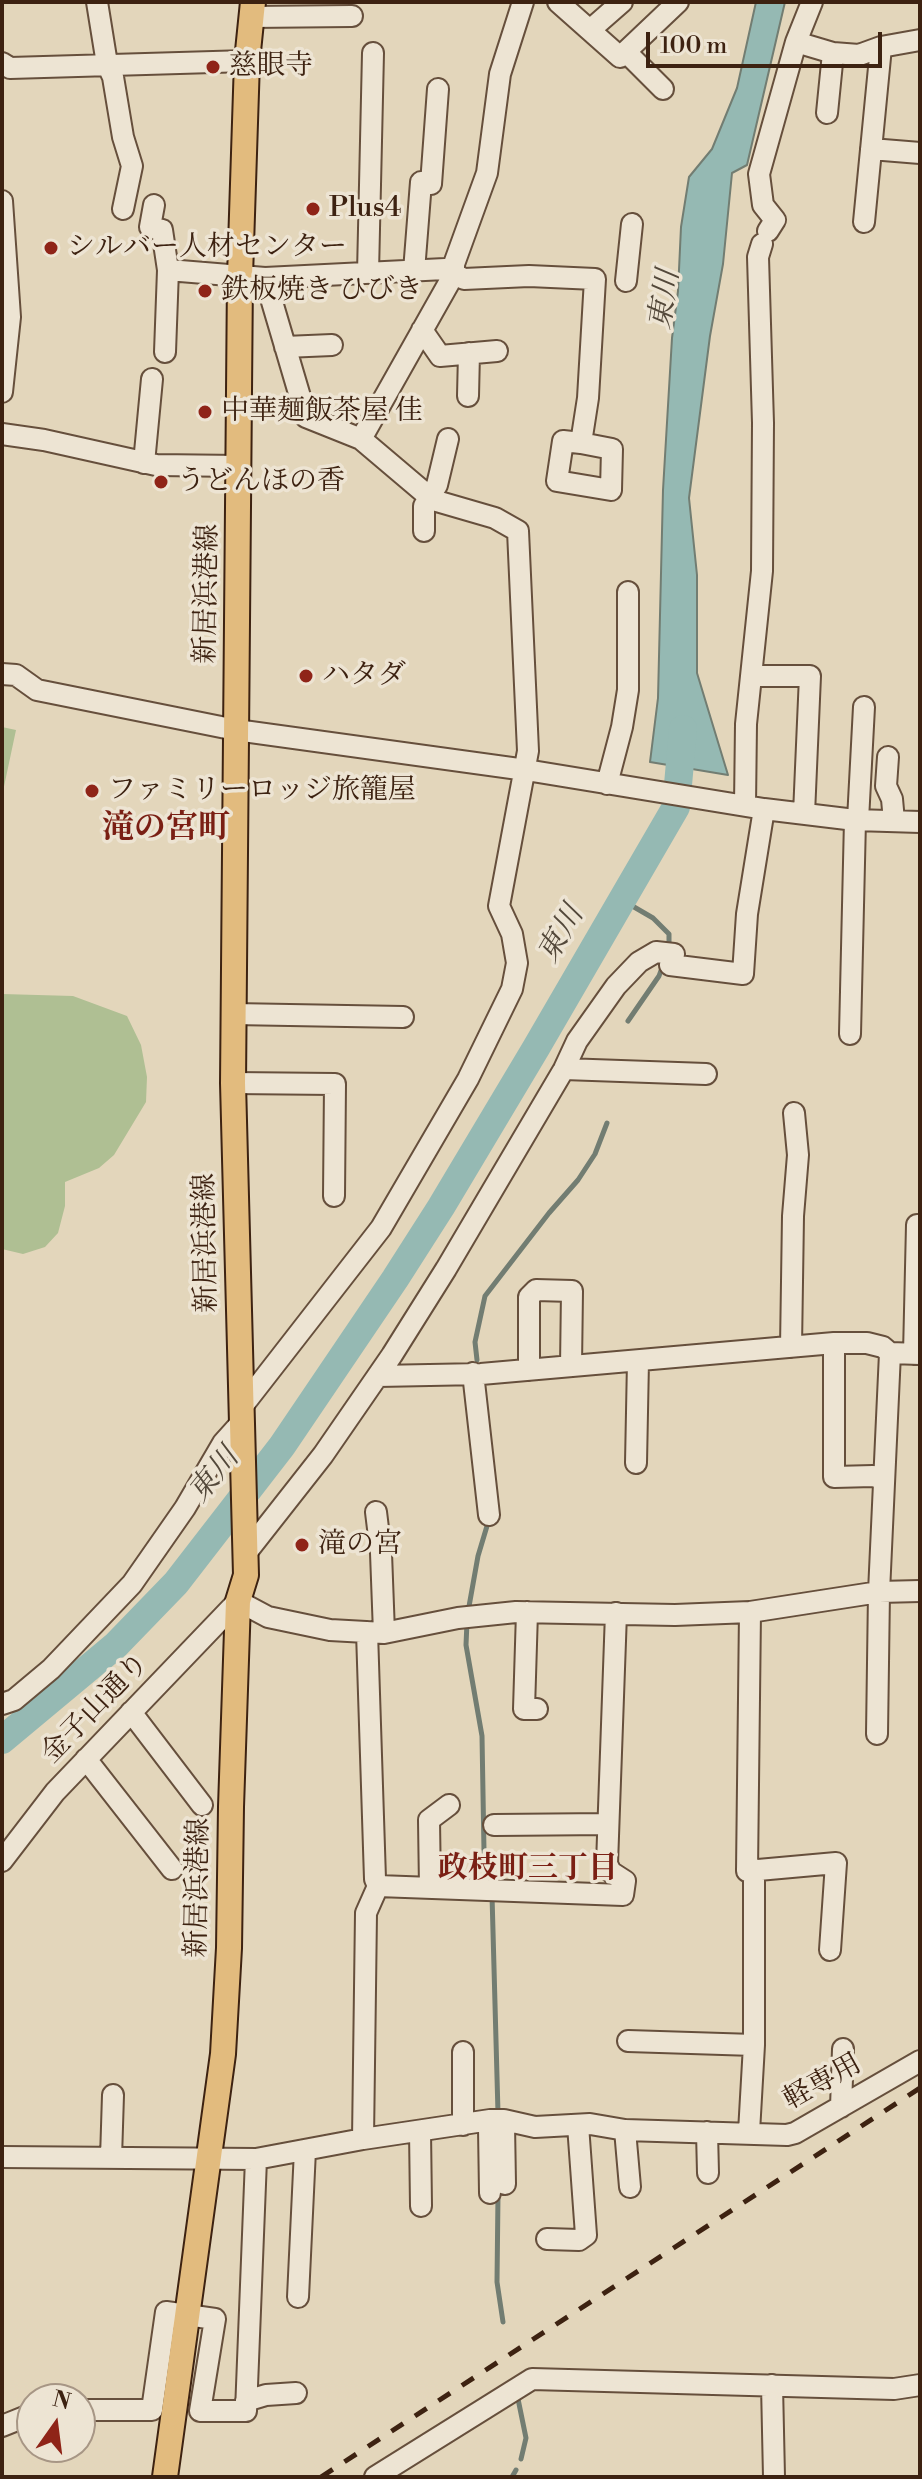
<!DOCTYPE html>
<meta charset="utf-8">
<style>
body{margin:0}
#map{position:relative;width:922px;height:2479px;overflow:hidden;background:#e3d6bb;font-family:"Libre Bodoni",serif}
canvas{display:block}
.frame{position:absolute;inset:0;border:4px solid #3d2211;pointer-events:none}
.north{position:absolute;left:16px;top:2383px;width:80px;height:80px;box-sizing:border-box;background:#ede4d3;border:2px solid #a79685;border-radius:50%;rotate:14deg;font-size:22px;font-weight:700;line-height:32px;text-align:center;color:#3d2211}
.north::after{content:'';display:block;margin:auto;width:28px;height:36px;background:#8f2418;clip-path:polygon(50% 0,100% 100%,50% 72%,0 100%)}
.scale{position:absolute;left:646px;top:32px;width:236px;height:36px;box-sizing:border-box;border:4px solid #3d2211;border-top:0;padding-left:10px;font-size:24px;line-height:28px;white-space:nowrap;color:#3d2211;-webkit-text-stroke:6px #ede4d3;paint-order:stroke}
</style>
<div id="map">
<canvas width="922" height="2479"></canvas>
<div class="frame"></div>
<div class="north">N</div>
<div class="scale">100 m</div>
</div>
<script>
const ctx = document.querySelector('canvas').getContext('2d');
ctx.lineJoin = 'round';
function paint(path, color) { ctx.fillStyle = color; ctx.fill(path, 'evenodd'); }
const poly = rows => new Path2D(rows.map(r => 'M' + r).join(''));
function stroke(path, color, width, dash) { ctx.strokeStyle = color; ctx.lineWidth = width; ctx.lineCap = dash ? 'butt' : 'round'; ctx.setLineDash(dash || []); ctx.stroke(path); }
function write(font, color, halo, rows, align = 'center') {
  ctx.font = font + ' "Libre Bodoni","Noto Serif JP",serif'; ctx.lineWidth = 7; ctx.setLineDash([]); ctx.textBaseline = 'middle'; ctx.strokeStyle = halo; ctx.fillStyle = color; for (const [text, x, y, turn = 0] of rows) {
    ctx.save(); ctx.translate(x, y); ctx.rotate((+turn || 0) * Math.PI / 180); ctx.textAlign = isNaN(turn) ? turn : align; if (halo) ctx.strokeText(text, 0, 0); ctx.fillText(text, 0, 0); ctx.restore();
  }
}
const green = poly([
 [2,727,16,730,2,796],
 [2,994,73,996,127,1016,141,1045,147,1077,146,1102,114,1155,99,1168,65,1182,65,1206,58,1233,45,1247,23,1254,2,1249]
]);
const water = poly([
 [756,2,785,2,747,165,732,173,723,264,710,336,689,498,697,575,697,673,728,775,650,762,658,698,663,490,672,338,678,291,681,227,689,177,712,149,737,88,756,2]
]);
const stream = poly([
 [622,900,653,918,669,934,669,948],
 [628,1021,659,976,663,965],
 [477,1360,475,1342,485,1296,549,1213,578,1180,595,1154,607,1123],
 [468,1612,478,1556,487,1526],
 [467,1622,466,1645,482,1736,484,1851,490,1886],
 [492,1895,498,2113],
 [498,2195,497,2282,503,2322],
 [517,2394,526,2438,521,2459],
 [512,2477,516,2470]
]);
const river = poly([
 [2,1740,116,1645,176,1583,282,1446,395,1279,441,1207,536,1048,676,807,683,729]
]);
const minor = poly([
 [97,2,107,64,113,77,123,137,132,166,123,209],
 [558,2,620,57,678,2],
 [251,17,352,16],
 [590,30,622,2],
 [796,42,812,2],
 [626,52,663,89],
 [2,63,10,68,247,61],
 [827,113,833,53],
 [871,149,920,153],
 [2,201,10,317,2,392],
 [154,205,150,227,162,230,168,270,265,278,445,269,464,279,529,276,595,279,588,398,581,443,563,441,557,481,611,490,612,449,581,443],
 [864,222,881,47],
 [768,231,775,220,763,205,759,174,796,42,833,53,859,55,881,47,920,40],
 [414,271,421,182,431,184,438,89],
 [368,273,373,53],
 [626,281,632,224],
 [422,330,440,356,497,351],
 [285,347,332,345],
 [165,352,168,270],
 [468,396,469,353],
 [2,434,44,440,156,465,240,466],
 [361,439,454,274,454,264,487,173,500,74,523,2],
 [144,463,152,379],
 [424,531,424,506,437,485,448,439],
 [2,674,16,675,37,690,236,730,526,770,764,809,855,820,920,822],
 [753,676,810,676,804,814],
 [888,757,886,786,892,799,894,821],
 [607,784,622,727,628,690,628,592],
 [745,805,746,724,762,571,763,423,758,257,762,244],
 [858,820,864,707],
 [233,1014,403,1017],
 [850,1034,855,820],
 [564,1069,706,1074],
 [233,1083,335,1084,334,1196],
 [834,1343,834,1477,873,1476,884,1479],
 [791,1347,793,1216,798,1155,794,1113],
 [914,1354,917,1225],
 [529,1370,529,1297,536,1290,572,1291,571,1366],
 [473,1373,489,1515],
 [378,1376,481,1374,834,1343,867,1343,883,1347,890,1353,920,1354],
 [241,1408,381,1228,468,1079,512,989,517,963,512,934,499,906,528,751,518,531,495,518,433,500,361,439,306,417,265,278],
 [636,1463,638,1361],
 [376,1512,381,1553,384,1633],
 [246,1553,323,1455,392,1355,446,1269,564,1069,577,1041,616,986,639,962,656,952,674,954,670,965,743,974,747,914,764,809],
 [527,1612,524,1709,537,1709],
 [750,1612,747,1871,836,1863,830,1950],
 [367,1632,375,1879,378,1886],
 [2,1704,14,1700,51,1669,132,1584,185,1508,223,1443,241,1423],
 [131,1712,202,1805],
 [877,1734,879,1592,890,1353],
 [86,1759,172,1869],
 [494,1825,608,1824],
 [2,1861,55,1792,238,1601,268,1617,330,1630,384,1633,458,1618,516,1612,675,1615,750,1612,879,1592,920,1591],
 [430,1888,429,1820,449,1805],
 [628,2041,754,2045],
 [841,2107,843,2049],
 [485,2122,489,2128,490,2193],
 [463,2125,463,2052],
 [625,2130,630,2187],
 [420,2131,421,2206],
 [707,2132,708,2173],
 [749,2132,754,2045,754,1869],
 [363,2139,366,1913,378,1886,623,1895,625,1881,611,1872,607,1864,616,1613],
 [2,2157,256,2159,363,2139,490,2120,504,2120,535,2127,590,2124,625,2130,787,2135,795,2133,920,2061],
 [111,2158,113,2095],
 [505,2184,504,2124,506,2121],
 [547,2239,579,2240,586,2235,578,2125],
 [298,2297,305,2150],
 [772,2385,774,2477],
 [246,2401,266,2395,296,2393],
 [80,2410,152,2410,166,2312,215,2319,200,2411,246,2411,256,2159],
 [2,2426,32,2414],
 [375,2477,532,2379,894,2389,920,2385]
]);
const major = poly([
 [165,2477,223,2054,229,1948,231,1807,238,1601,246,1575,233,1083,240,276,247,61,253,2]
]);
const rail = poly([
 [321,2477,920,2088]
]);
const markers = [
 [213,67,8,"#8f2418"],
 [313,209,8,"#8f2418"],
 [51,248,8,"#8f2418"],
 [205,291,8,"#8f2418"],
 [205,412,8,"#8f2418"],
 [161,482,8,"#8f2418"],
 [306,676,8,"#8f2418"],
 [92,791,8,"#8f2418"],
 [302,1545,8,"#8f2418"]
];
const poiNames = [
 ["慈眼寺",229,67],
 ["Plus4",329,209],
 ["シルバー人材センター",67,248],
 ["鉄板焼き ひびき",221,291],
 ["中華麺飯茶屋 佳",221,412],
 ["うどんほの香",177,482],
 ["ハタダ",322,676],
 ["ファミリーロッジ旅籠屋",108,791],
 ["滝の宮",318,1545]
];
const streetNames = [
 ["新居浜港線",208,594,-89],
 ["新居浜港線",207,1243,-91],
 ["金子山通り",96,1709,-46],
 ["新居浜港線",199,1888,-89],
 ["軽専用",823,2083,-29]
];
const waterNames = [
 ["東川",666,300,-81],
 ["東川",562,935,-60],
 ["東川",215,1476,-51]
];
const neighbourhoodNames = [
 ["政枝町三丁目",528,1870]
];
const quarterNames = [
 ["滝の宮町",166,829]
];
paint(green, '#afbf93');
paint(water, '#95b9b3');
stroke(water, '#727d72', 2);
stroke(stream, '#727d72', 5);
stroke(river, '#95b9b3', 28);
stroke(minor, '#664f3c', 24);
stroke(major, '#3d2211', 28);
stroke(minor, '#ede4d3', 20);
stroke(major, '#e2bb7e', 24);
stroke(rail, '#3d2211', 5, [14, 14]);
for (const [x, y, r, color] of markers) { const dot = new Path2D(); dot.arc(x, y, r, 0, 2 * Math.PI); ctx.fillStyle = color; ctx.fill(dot); stroke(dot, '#ede4d3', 3); }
write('28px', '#3d2211', '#ede4d3', poiNames, 'left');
write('28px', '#3d2211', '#ede4d3', streetNames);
write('italic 30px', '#53483a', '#ede4d3', waterNames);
write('bold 30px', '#7a1f14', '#ede4d3', neighbourhoodNames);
write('bold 32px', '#7a1f14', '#ede4d3', quarterNames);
</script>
